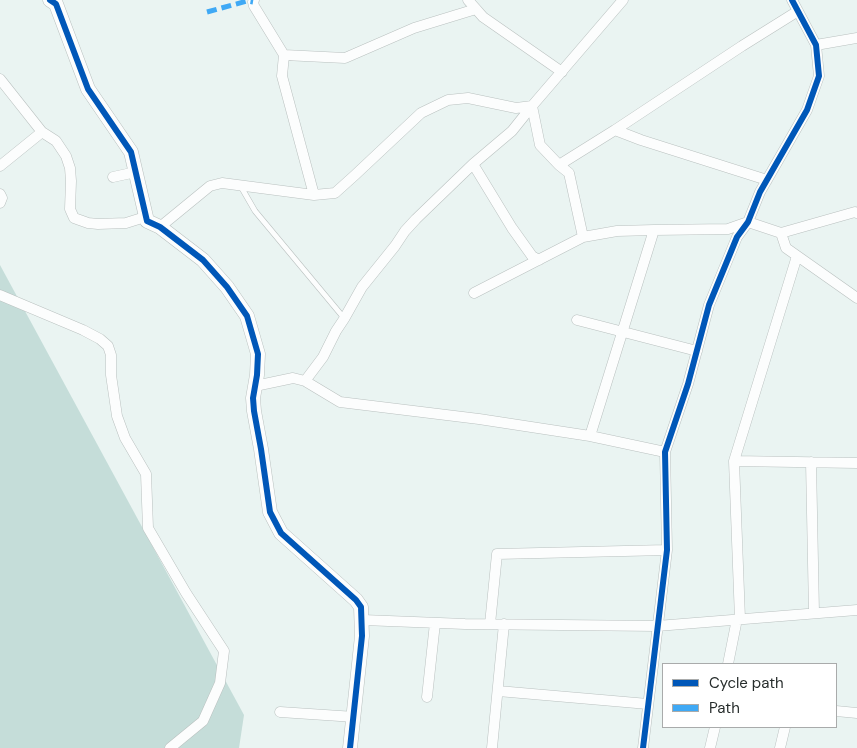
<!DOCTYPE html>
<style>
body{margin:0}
#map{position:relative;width:857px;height:748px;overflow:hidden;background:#eaf4f2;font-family:"DM Sans",sans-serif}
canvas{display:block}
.legend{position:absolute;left:662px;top:663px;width:175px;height:65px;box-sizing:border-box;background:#fff;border:1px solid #a9abab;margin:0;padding:6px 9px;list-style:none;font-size:15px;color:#272d2c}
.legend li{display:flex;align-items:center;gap:10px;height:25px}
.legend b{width:25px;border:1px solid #a9abab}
</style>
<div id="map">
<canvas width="857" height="748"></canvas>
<ul class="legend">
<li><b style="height:6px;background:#0057b8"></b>Cycle path</li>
<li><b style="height:6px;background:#3fa9f5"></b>Path</li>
</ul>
</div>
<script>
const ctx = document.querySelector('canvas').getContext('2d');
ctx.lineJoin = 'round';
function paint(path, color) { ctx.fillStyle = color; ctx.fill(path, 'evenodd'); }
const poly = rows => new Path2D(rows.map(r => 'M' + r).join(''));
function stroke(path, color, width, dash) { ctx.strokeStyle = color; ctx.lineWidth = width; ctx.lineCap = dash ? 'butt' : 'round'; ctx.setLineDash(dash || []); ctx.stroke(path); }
const green = poly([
 [0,265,244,715,239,748,0,748]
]);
const lane = poly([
 [240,185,255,211,344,318]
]);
const street = poly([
 [254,0,253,2,254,6,284,55,345,58,414,28,476,9],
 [468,0,483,17,562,72],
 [816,45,857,38],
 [284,55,282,76,314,195],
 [0,79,42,132,56,141,66,156,70,168,71,181,70,209,74,218,88,223,98,224,126,223,145,217],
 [532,106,540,145,559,165],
 [473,164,512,228,532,256,539,260],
 [0,166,42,132],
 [113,177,136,172],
 [767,180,641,140,615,130,742,46,798,11],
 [0,194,2,198,0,203],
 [160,227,210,186,222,183,314,195,335,193,355,175,421,113,448,100,468,98,516,108,532,106,623,0],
 [781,233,786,248,857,298],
 [583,237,569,173,559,165,615,130],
 [474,293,583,237,617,231,654,230],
 [0,295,83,330,100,339,108,346,111,355,111,375,117,416,125,438,146,474,148,528,186,593,224,651,220,683,203,721,170,748],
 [577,320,697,351],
 [305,381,323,357,336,331,344,319,362,287,395,246,405,231,416,219,473,164,512,131,532,106],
 [255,386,293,378,305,381,340,402,479,419,590,436,665,452],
 [590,436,654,230,728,229,748,222,781,233,855,212,857,213],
 [734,461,857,463],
 [811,462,814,613],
 [740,619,734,461,797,256],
 [363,620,465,624,657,626,857,610],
 [490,624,497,554,667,550],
 [728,664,737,619],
 [498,691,648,704],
 [427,697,435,623],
 [836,711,857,713],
 [280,712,355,717],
 [492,748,504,624],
 [643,748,667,550,665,452,688,384,709,305,737,237,748,222,760,192,807,110,819,76,816,45,792,0],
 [710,748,715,727],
 [780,748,785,727]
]);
const secondary = poly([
 [50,0,56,4,88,89,131,152,147,221,160,227,203,260,227,287,247,316,258,354,257,375,253,398,254,411,261,449,270,512,281,533,356,600,361,607,362,636,350,748]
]);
const quiet = poly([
 [207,12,247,1,253,2]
]);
const cycleway = poly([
 [50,0,56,4,88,89,131,152,147,221,160,227,203,260,227,287,247,316,258,354,257,375,253,398,254,411,261,449,270,512,281,533,356,600,361,607,362,636,350,748],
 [643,748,667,550,665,452,688,384,709,305,737,237,748,222,760,192,807,110,819,76,816,45,792,0]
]);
paint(green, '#c5ddd9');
stroke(lane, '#b9c0bf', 6);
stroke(street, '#b9c0bf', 11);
stroke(secondary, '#b9c0bf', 15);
stroke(lane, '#fcfdfd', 5);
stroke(street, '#fcfdfd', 10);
stroke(secondary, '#fcfdfd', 14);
stroke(quiet, '#3fa9f5', 5, [10, 5]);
stroke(cycleway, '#0057b8', 6);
</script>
